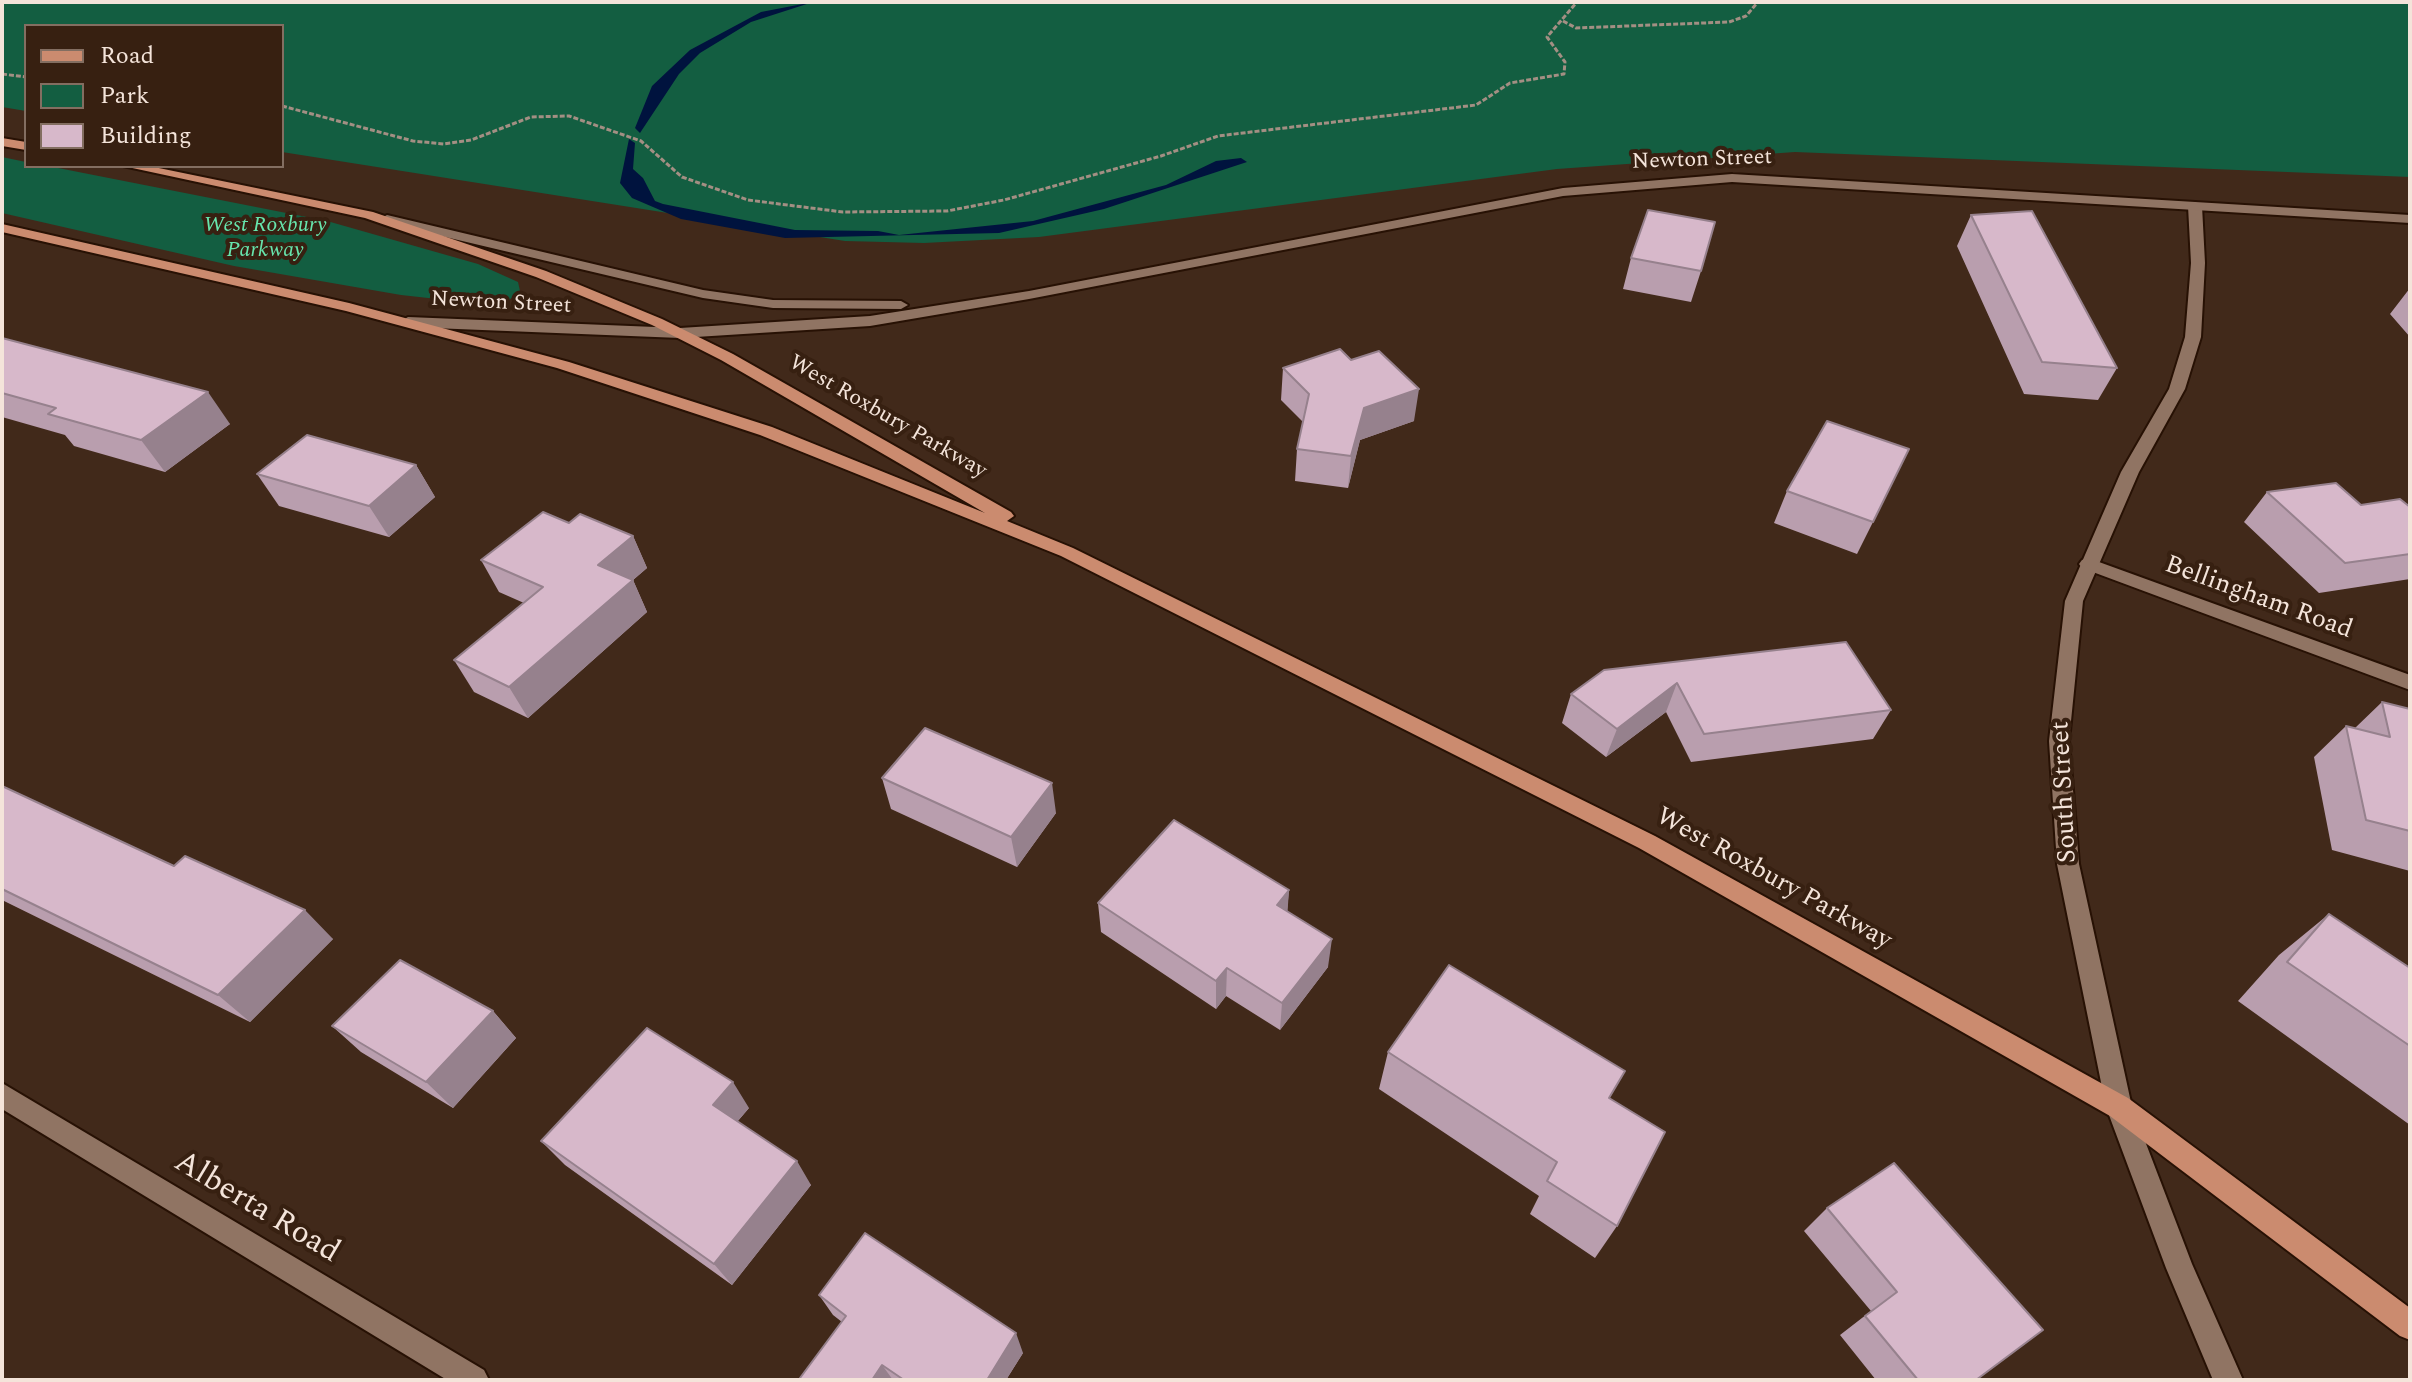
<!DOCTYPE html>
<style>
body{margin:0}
#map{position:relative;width:2412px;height:1382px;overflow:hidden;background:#41291a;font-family:Spectral,serif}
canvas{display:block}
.frame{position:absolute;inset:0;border:4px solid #f4e4da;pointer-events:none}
.legend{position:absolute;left:24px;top:24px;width:260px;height:144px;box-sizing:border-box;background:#372011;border:2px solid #836e61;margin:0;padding:10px 14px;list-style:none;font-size:24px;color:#f4e4da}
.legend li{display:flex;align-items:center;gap:16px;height:40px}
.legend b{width:40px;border:2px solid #836e61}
</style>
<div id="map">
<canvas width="2412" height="1382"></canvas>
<div class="frame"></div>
<ul class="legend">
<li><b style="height:10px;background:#cb8b6f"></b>Road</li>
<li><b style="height:22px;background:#135e41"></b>Park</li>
<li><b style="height:22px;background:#d7b8ca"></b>Building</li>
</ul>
</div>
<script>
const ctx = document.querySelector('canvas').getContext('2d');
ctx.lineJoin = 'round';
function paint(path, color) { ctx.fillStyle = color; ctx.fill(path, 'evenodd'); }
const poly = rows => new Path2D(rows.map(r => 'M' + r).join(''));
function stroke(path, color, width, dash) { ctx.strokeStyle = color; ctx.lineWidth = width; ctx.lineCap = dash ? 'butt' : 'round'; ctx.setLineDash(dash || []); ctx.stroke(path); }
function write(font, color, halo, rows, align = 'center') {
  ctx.font = font + ' Spectral,serif'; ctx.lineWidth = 8; ctx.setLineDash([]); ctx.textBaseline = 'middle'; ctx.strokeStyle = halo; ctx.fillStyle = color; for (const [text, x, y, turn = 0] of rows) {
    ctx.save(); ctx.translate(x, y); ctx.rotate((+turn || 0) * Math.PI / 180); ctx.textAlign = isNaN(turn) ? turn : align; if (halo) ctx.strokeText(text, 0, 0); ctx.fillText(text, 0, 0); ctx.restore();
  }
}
const green = poly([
 [2,2,2410,2,2410,177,1795,152,1557,169,1039,237,924,243,845,241,282,152,282,26,26,26,26,111,2,107],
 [2,157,26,162,26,166,48,166,327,221,478,264,518,282,520,291,509,300,491,305,401,295,234,266,2,213]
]);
const water = poly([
 [813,2,751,22,700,53,679,74,640,133,635,128,652,86,690,50,761,12],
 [629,139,635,143,633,169,643,178,655,201,663,204,795,230,878,231,899,235,1033,221,1166,185,1216,161,1241,158,1247,162,1104,209,999,233,785,238,681,219,632,198,620,183]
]);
const path = poly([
 [1563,21,1576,28,1729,22,1746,16,1758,2],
 [2,74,26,77],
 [282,106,413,141,444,144,471,140,531,117,569,116,641,141,682,177,748,200,843,212,947,211,1004,200,1161,156,1218,136,1476,105,1510,83,1564,74,1565,62,1547,37,1577,2]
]);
const minor = poly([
 [2088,558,2410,675,2410,690,2082,568,2079,564,2082,560,2088,558],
 [2,1083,484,1370,489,1380,447,1380,2,1109,2,1083]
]);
const tertiary = poly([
 [2195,202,2202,206,2205,263,2201,337,2185,389,2139,472,2083,601,2069,741,2079,864,2132,1107,2192,1264,2243,1380,2213,1380,2166,1268,2106,1107,2057,864,2049,741,2065,601,2121,472,2169,389,2185,337,2191,263,2188,206,2195,202]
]);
const secondary = poly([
 [1732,174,2410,215,2410,223,1732,182,1563,196,1029,299,870,326,680,338,408,327,400,322,408,317,680,328,870,316,1029,291,1563,188,1732,174],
 [387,215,703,290,773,300,901,301,908,305,901,309,773,308,703,298,382,222,380,219,387,215]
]);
const primary = poly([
 [2,138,26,142,26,150,2,146,2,138],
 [123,166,149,166,373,212,546,271,662,319,733,354,1011,512,1014,516,1007,521,1073,548,1655,836,2128,1098,2410,1308,2410,1340,2400,1336,2110,1116,1639,848,1061,556,760,435,557,368,346,311,2,232,2,224,349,303,569,362,772,427,985,513,721,360,652,325,536,277,365,218,123,166]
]);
const wall = poly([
 [1971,215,2117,368,2098,400,2024,394,1957,246],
 [1631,258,1701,271,1691,302,1623,289],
 [2410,288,2410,337,2390,314],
 [2,338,230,424,165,472,74,446,65,435,2,417],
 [1283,368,1414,421,1360,440,1348,488,1295,481,1297,449,1303,422,1281,400],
 [416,465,435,497,389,537,279,506,257,474],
 [1787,491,1873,522,1857,554,1774,523],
 [2267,492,2361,505,2410,507,2410,579,2319,593,2244,522],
 [569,523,633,536,647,568,633,580,647,612,528,718,474,692,454,660,524,603,499,592,481,560],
 [1604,670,1891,710,1873,739,1691,762,1666,712,1606,757,1562,723,1571,694],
 [2382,702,2410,709,2410,871,2332,850,2314,757,2346,726,2355,728],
 [882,778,1056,813,1017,867,891,809],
 [2,786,333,939,250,1022,2,900],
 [1289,890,1287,911,1328,967,1280,1030,1226,996,1216,1009,1101,932,1098,903],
 [2329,914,2408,967,2410,965,2410,1125,2238,1001,2279,955],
 [493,1011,516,1038,453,1108,361,1052,332,1026],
 [1388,1052,1610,1099,1617,1226,1595,1258,1530,1214,1539,1196,1379,1089],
 [749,1108,737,1122,811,1185,732,1285,565,1165,541,1141],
 [1827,1208,1976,1380,1876,1380,1840,1335,1871,1311,1804,1231],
 [819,1295,1023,1353,1006,1380,802,1380,842,1322,833,1315]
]);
const shadedWall = poly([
 [1419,389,1414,421,1360,440,1348,488,1351,456,1364,408],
 [208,392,230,424,165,472,141,440],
 [416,465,435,497,389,537,369,506],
 [633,536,647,568,633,580,647,612,528,718,509,687,598,565],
 [1677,683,1666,712,1606,757,1617,729],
 [1052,783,1056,813,1017,867,1011,837],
 [1289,890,1287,919,1277,905],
 [305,910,333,939,250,1022,218,995],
 [1332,939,1328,967,1280,1030,1282,1003],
 [1227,968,1226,996,1216,1009,1216,981],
 [493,1011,516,1038,453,1108,426,1082],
 [733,1082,749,1108,730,1130,713,1105],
 [797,1161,811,1185,732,1285,714,1264],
 [1016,1333,1023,1353,1006,1380,987,1380],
 [882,1365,893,1380,872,1380]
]);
const building = poly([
 [1648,210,1715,222,1701,271,1631,258,1648,210],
 [2032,211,2117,368,2042,362,1971,215,2032,211],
 [2,338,208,392,141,440,48,414,56,408,2,393,2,338],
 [1340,349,1351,360,1379,351,1419,389,1364,408,1351,456,1297,449,1309,394,1283,368,1340,349],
 [1827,421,1909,449,1873,522,1787,491,1827,421],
 [307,435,416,465,369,506,257,474,307,435],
 [2336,483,2361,505,2400,499,2410,507,2410,554,2345,563,2267,492,2336,483],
 [543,512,569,523,580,514,633,536,598,565,633,580,509,687,454,660,543,587,481,560,543,512],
 [1846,642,1891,710,1704,734,1677,683,1617,729,1571,694,1604,670,1846,642],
 [2382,702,2410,709,2410,831,2366,820,2346,726,2390,737,2382,702],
 [925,728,1052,783,1011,837,882,778,925,728],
 [2,786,174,866,185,856,305,910,218,995,2,889,2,786],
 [1174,820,1289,890,1277,905,1332,939,1282,1003,1227,968,1216,981,1098,903,1174,820],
 [2329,914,2410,968,2410,1046,2287,962,2329,914],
 [400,960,493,1011,426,1082,332,1026,400,960],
 [1449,965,1625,1071,1609,1098,1665,1132,1617,1226,1547,1181,1557,1162,1388,1052,1449,965],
 [647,1028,733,1082,713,1105,797,1161,714,1264,541,1141,647,1028],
 [1894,1163,2043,1330,1976,1380,1918,1380,1865,1316,1897,1292,1827,1208,1894,1163],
 [865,1233,1016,1333,987,1380,904,1380,882,1365,872,1380,803,1380,800,1378,846,1316,819,1295,865,1233]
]);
const farStreetnames = [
 ["Newton Street",1702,161,-2],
 ["Newton Street",501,304,3],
 ["West Roxbury Parkway",887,418,30]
];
const farParknames = [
 ["West Roxbury",265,227],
 ["Parkway",265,252]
];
const streetNames = [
 ["Bellingham Road",2258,599,20],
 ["South Street",2066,792,-93],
 ["West Roxbury Parkway",1773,880,29]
];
const nearStreetnames = [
 ["Alberta Road",256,1209,31]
];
paint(green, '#135e41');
paint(water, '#00133e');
stroke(minor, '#271104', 4);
stroke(tertiary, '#271104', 4);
stroke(secondary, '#271104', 4);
stroke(primary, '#271104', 4);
stroke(path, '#a38f83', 3, [5, 2]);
paint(minor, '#907463');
paint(tertiary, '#907463');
paint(secondary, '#907463');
paint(primary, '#cb8b6f');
paint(wall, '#b99eae');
paint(shadedWall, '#96818d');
paint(building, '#d7b8ca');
stroke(building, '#96818d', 2);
write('22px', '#f4e4da', '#372011', farStreetnames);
write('italic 22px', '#67e5ad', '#372011', farParknames);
write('26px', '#f4e4da', '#372011', streetNames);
write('32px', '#f4e4da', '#372011', nearStreetnames);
</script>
